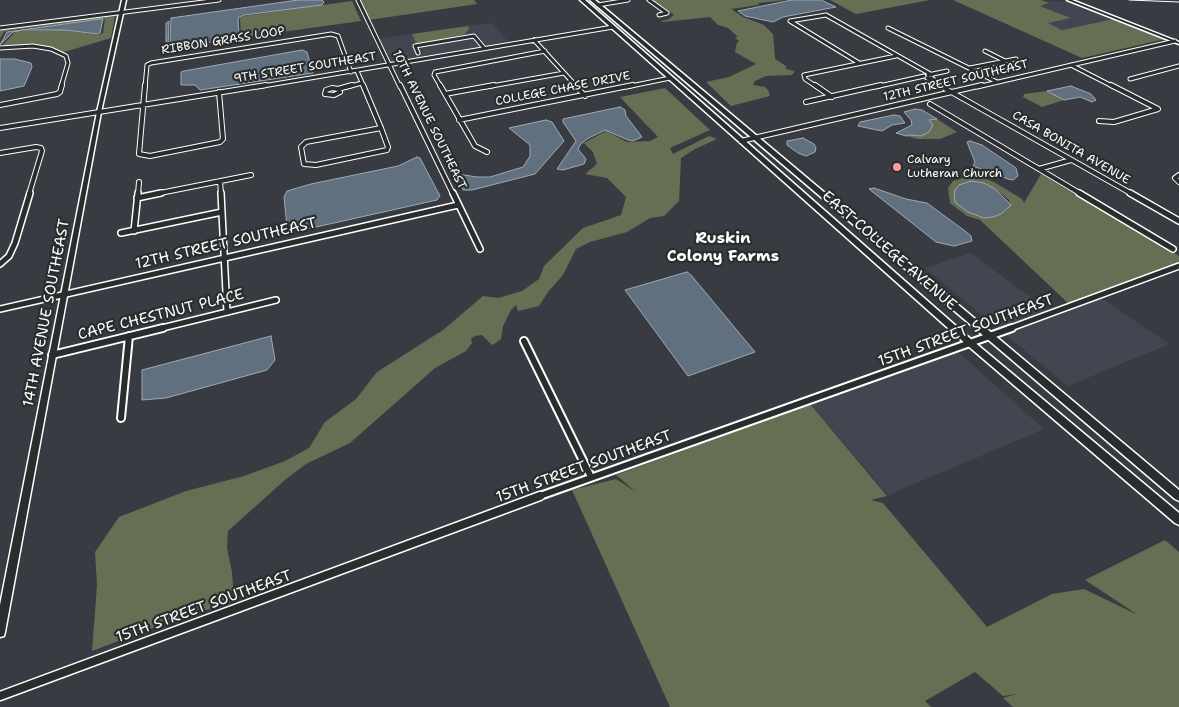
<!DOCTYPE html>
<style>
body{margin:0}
canvas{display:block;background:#383c42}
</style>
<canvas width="1179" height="707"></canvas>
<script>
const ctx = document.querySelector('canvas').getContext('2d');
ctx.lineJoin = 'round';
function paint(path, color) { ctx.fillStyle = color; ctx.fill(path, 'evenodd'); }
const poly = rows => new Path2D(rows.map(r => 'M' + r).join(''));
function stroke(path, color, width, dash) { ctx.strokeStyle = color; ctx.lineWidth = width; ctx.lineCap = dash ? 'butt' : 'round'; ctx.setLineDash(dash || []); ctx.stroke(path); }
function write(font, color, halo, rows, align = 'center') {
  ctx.font = font + ' "Shantell Sans",sans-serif'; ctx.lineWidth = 4.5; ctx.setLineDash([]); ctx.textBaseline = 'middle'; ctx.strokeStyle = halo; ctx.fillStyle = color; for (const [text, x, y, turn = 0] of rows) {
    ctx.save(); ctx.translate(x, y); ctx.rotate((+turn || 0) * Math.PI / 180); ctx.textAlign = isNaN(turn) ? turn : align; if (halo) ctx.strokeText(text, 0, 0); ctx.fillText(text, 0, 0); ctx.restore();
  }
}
const built = poly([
 [1044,1,1070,2,1114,19,1062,30,1047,23,1070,18,1039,5,1048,3],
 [492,23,509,43,485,47,476,36,453,39,469,29,468,26],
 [412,34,416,43,426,44,412,46,416,54,420,53,417,47,472,37,481,48,391,63,379,39],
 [970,253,971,253,1049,311,999,329,925,268],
 [1101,298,1169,344,1068,386,1005,334],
 [958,352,1044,429,888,495,810,404]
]);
const green = poly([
 [360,0,474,0,477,4,369,20],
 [653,0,786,0,759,3,758,5,731,9,743,17,764,25,773,34,775,59,786,66,786,69,794,71,794,73,791,75,766,76,755,81,753,85,765,87,768,90,770,96,731,106,706,82,729,77,756,64,735,52,737,43,739,41,735,38,738,37,728,28,718,25,710,17,663,22,661,21,669,19,674,15],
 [830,0,930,0,856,14],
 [953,0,1041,0,1049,3,1040,6,1071,18,1048,23,1062,30,1114,19,1165,39,1082,58],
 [352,1,361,21,239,38,241,35,240,18,244,16],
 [115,15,111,38,64,52,44,46,0,48,16,31,64,30,99,35,103,33,105,19,11,30,4,32,0,39,0,30],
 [468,26,469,29,465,34,426,44,416,43,412,34],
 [665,88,710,130,670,148,673,154,709,136,717,139,695,149,681,158,679,201,664,216,650,218,627,232,590,242,576,249,563,275,548,292,539,306,518,311,516,305,511,310,503,326,501,339,497,342,492,345,482,335,475,336,471,339,472,343,466,351,435,368,350,443,306,464,286,479,228,531,227,548,232,572,234,601,155,627,92,651,97,585,95,552,119,517,186,491,244,476,285,461,309,448,325,422,356,399,377,372,443,330,483,296,498,298,522,291,539,279,544,266,583,228,621,215,626,197,607,178,585,174,597,164,593,152,584,143,606,131,627,142,650,141,658,137,620,97],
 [1047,91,1064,100,1042,107,1023,97,1024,94],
 [930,118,937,119,957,132,940,139,918,139,906,136,910,135,921,136,931,126,929,120],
 [1041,174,1179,256,1179,263,1068,303,980,220,967,216,950,203,948,188,953,181,970,176,981,177,994,182,1022,199,1024,203],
 [995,189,1009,200,1010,205,1005,211,968,212,963,208],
 [810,404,887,496,871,500,883,503,987,627,1052,594,1084,589,1138,615,1085,580,1165,540,1179,552,1179,707,1013,707,1003,698,1016,694,1003,696,975,672,925,701,931,707,670,707,572,490,616,479,636,492,616,475]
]);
const water = poly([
 [298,0,322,0,324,2,322,5,244,15,238,18,239,36,235,37,239,37,239,38,166,49,166,23,169,21,168,46,173,47,170,46,171,18,298,0],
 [792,0,821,0,836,7,783,17,773,22,745,16,738,11,792,0],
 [100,19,103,19,100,33,98,34,65,30,22,30,13,32,0,45,7,32,100,19],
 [302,50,307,52,313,73,200,90,195,85,181,85,181,72,184,71,302,50],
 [0,59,15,59,31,63,32,67,24,86,0,91,0,59],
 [1071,86,1091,94,1096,100,1092,102,1080,97,1064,100,1047,91,1071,86],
 [620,107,625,110,626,116,642,137,633,141,628,140,605,130,587,139,580,145,578,149,586,159,584,164,563,170,557,169,576,141,563,122,563,119,620,107],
 [915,109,922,110,937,119,929,120,933,125,929,132,921,136,910,135,906,136,896,133,912,125,911,120,904,112,915,109],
 [894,115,900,116,905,123,892,125,882,131,858,126,860,122,894,115],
 [546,120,552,122,564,141,535,174,472,190,463,190,457,175,458,174,477,177,490,177,523,167,530,156,530,145,509,128,546,120],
 [803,138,814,144,816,148,815,152,806,156,798,153,787,145,787,141,803,138],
 [970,141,982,145,1016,168,1018,176,1013,180,1008,179,973,166,975,162,967,142,970,141],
 [417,157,420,158,440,196,437,200,298,231,290,229,287,226,284,197,287,191,311,184,398,166,417,157],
 [971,181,984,183,995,189,1011,205,1001,214,993,217,984,218,968,212,956,203,954,198,955,190,959,185,971,181],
 [874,188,906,199,927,203,965,231,971,236,972,241,954,246,936,242,869,189,874,188],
 [687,272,691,275,755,352,688,376,625,290,687,272],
 [271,336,275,360,267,370,166,398,142,400,142,370,271,336]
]);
const minorFar4 = poly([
 [358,0,400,87],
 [649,0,667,13,659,15],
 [598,5,628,0],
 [0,28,219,0],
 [888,28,997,82],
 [534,40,577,87],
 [0,48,33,46,51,49,66,56,68,63,61,87],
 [985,51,1005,61],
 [418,53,415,46,474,36,484,48],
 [859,63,790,21,826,15,932,75],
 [1071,65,1114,87],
 [970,68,1016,59],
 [357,71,364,87],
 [928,75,947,71],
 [1130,79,1179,66],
 [145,87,147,65,151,63,331,34,338,36,351,72],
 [257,87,613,27],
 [347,87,362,83],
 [441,87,434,75,435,72,545,51],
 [486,87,564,73],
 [626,87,670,78],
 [817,87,805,79,804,75,896,56],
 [875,87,924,76],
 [942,87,927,78,931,78,946,87],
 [977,87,1175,41]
]);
const minorFar3 = poly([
 [145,85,139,154,150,156,220,142,223,139,219,92],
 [363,85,381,128],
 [400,85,453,194],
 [440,85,475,146,487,152],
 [575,85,585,96],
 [815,85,832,97],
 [940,85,946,89],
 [944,85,947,87,946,89],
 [332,88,338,89,340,92,334,95,325,94,326,90,332,88],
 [338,89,352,85],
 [946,89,1132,194],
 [445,94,494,85],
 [806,102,881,85],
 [930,104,1081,194],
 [0,105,57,94,60,92,62,85],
 [459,120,633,85],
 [1099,121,1114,122,1158,109,1111,85],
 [0,128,266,85],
 [381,128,388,147,387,150,316,165,304,164,301,147,306,142,381,128],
 [741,141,982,85],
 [0,153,36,147,41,148,42,151,29,194],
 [1039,169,1071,160],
 [1179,175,1175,178,1179,182],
 [220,181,221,194],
 [138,194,139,182],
 [155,194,251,175]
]);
const minorFar2 = poly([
 [221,193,227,312],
 [453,193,480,249],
 [1079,193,1173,249],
 [1130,193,1179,221],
 [137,198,161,193],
 [134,231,138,193],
 [121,233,222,212],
 [0,264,9,256,15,243,30,193],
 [0,309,458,205],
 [158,329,276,300],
 [1008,329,1179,266]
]);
const minorFar1 = poly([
 [524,341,591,477],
 [52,355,163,328],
 [121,418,129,336],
 [537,497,1012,328]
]);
const minor = poly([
 [0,696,540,496]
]);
const tertiary = poly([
 [122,0,126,0,101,112,5,632,4,636,0,637,0,605,97,112,122,0],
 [1067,0,1072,0,1179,42,1179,44,1067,0]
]);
const secondary = poly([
 [580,0,585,0,973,341,1179,513,1179,525,1175,523,967,345,580,0],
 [590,0,595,0,1179,490,1179,501,1175,499,590,0]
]);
const rail = poly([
 [1129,0,1179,2]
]);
const markers = [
 [897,167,5,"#ff9aa2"]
];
const farStreetnames = [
 ["RIBBON GRASS LOOP",223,41,-9],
 ["9TH STREET SOUTHEAST",305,68,-9],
 ["12TH STREET SOUTHEAST",956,81,-13],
 ["COLLEGE CHASE DRIVE",563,89,-11],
 ["10TH AVENUE SOUTHEAST",429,120,64],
 ["CASA BONITA AVENUE",1071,148,30]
];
const farPoinames = [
 ["Calvary",907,160],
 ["Lutheran Church",907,174]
];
const streetNames = [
 ["12TH STREET SOUTHEAST",226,244,-13],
 ["EAST COLLEGE AVENUE",889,251,41],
 ["14TH AVENUE SOUTHEAST",47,313,-79],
 ["CAPE CHESTNUT PLACE",161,315,-14],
 ["15TH STREET SOUTHEAST",966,331,-20],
 ["15TH STREET SOUTHEAST",584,467,-20],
 ["15TH STREET SOUTHEAST",204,607,-20]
];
const neighbourhoodNames = [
 ["Ruskin",723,239],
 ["Colony Farms",723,257]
];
paint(built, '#424650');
paint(green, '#666e54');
paint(water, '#61707e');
stroke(water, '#a0a9b2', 1);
stroke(minorFar4, '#fff', 5);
stroke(minorFar3, '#fff', 6);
stroke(minorFar2, '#fff', 8);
stroke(minorFar1, '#fff', 10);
stroke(minor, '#fff', 11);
stroke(tertiary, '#fff', 3);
stroke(secondary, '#fff', 3);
stroke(minorFar4, '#2a2d2e', 3);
stroke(minorFar3, '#2a2d2e', 4);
stroke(minorFar2, '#2a2d2e', 5);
stroke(minorFar1, '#2a2d2e', 6);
stroke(minor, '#2a2d2e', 8);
paint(tertiary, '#2a2d2e');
paint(secondary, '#2a2d2e');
stroke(rail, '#fff', 1);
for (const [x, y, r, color] of markers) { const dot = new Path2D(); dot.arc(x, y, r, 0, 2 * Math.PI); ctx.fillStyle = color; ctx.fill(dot); stroke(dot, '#2a2d2e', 2); }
write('12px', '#fff', '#2a2d2e', farStreetnames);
write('12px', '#fff', '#2a2d2e', farPoinames, 'left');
write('15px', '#fff', '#2a2d2e', streetNames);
write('bold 16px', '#fff', '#2a2d2e', neighbourhoodNames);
</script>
